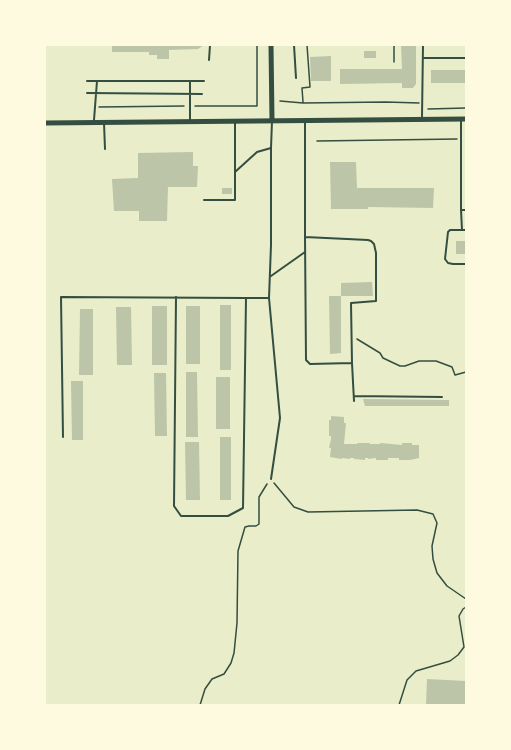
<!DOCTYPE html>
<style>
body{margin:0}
#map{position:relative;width:511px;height:750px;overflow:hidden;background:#e9edc9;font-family:"Fira Sans Condensed",sans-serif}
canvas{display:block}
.frame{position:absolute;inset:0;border:46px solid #fefae0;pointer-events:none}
</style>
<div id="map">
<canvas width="511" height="750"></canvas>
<div class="frame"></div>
</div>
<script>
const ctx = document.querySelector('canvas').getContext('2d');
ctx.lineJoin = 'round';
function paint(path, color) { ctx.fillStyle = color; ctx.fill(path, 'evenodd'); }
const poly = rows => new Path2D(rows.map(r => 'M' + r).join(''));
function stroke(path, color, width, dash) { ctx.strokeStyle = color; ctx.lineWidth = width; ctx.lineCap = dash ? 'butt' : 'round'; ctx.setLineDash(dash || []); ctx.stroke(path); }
const building = poly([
 [112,45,204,45,198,49,169,50,169,59,157,59,157,55,149,55,149,52,112,52],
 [401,45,416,45,416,84,413,88,402,88,402,83,340,84,340,69,402,69],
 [364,51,376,51,376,58,364,58],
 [331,56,331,81,311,81,310,57],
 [431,70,466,70,466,83,431,83],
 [193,152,193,166,198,166,197,187,168,187,167,221,139,221,139,211,114,211,112,179,138,178,138,153],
 [330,162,356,162,357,188,434,188,433,208,368,207,368,209,331,209],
 [222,188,232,188,232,194,222,194],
 [456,241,466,241,466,254,456,254],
 [372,282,373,296,341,296,341,353,330,354,329,296,341,296,341,283],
 [220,305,231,305,231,370,220,370],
 [152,306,167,306,167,365,152,365],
 [186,306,200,306,200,364,186,364],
 [116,307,131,307,132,365,117,365],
 [80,309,93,309,93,375,79,375],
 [186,372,197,372,198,437,186,437],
 [154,373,166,373,167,436,155,436],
 [216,377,230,377,230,429,216,429],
 [71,381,83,381,83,440,72,440],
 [363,399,449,400,449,406,365,406],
 [331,416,344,417,344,423,346,423,344,444,357,444,357,443,370,443,370,444,380,444,380,443,402,445,402,443,412,443,412,445,419,445,419,458,410,460,399,460,399,458,388,458,388,460,376,460,376,458,368,459,368,458,365,458,365,460,354,459,354,458,350,458,350,459,342,458,342,459,330,457,331,448,329,448,331,439,331,436,329,436,329,420,331,420],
 [220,437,231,437,231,500,220,500],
 [185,442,199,442,200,500,186,500],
 [427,679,466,681,466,705,426,705]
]);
const path = poly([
 [394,45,394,62],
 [280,101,303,103,386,102,419,103],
 [303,102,302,88,310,87,307,45],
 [195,106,257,106,257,45],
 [99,107,184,106],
 [428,109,466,108],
 [317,141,457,139],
 [357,339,380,353,383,358,400,366,405,366,419,361,436,361,452,367,455,375,466,372],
 [274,483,294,507,308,512,417,510,433,514,437,523,432,546,433,559,437,573,447,586,466,599],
 [200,705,205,689,212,679,224,674,231,663,234,653,237,623,238,551,245,527,249,526,256,526,259,524,259,497,267,484],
 [399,705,407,680,416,671,450,661,458,655,464,647,459,616,463,609,466,607]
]);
const service = poly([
 [294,45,296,78],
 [424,58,466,58],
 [209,60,210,45],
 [87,81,204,81],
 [87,93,202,94],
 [422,117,423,45],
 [461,119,461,210,466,210],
 [94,120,97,81],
 [190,121,190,82],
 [305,121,305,237,306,360,310,364,352,363,351,303,376,301,376,253,374,244,371,241,368,240,305,237],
 [104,123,105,149],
 [235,172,257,152,271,148,272,121],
 [204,200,235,200,235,123],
 [461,210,462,230],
 [466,230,450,230,448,232,445,259,448,263,453,264,466,264],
 [271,276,305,252],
 [176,297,174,506,181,516,228,516,243,508,246,298,269,298],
 [352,363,354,401],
 [354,396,442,397],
 [63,437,61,297,246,298],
 [271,479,280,418,269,298,271,245,271,148]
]);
const tertiary = poly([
 [271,45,272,120],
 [45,123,466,119]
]);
paint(building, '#bcc5a7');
stroke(path, '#344e41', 1.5);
stroke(service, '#344e41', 2);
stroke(tertiary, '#344e41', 5);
</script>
